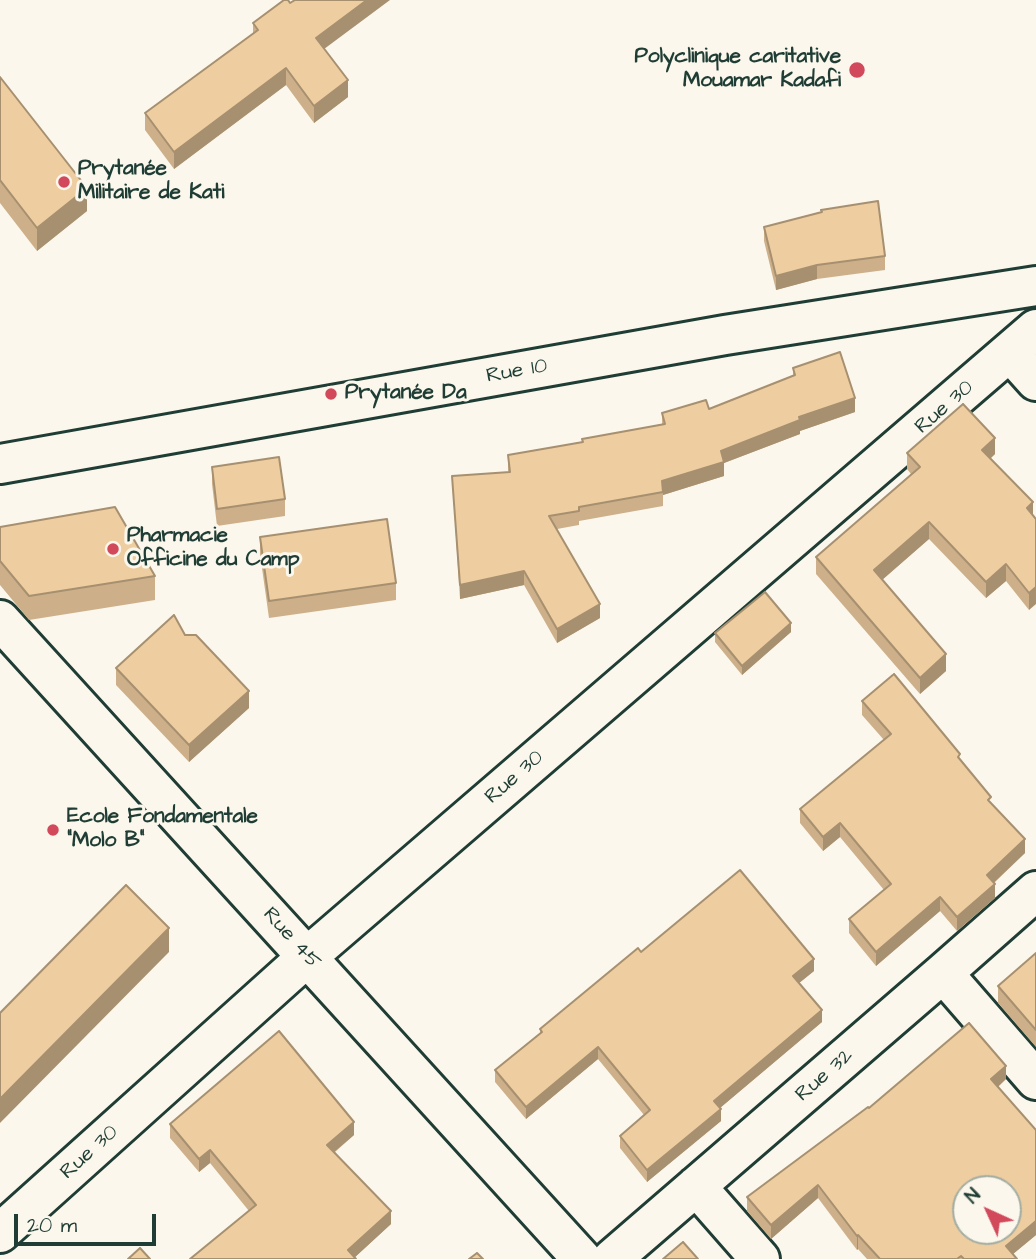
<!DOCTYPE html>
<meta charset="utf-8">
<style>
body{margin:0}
#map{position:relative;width:1036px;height:1259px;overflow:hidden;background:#fbf7ec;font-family:"Architects Daughter",sans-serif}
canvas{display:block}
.north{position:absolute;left:952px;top:1175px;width:70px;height:70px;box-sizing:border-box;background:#fbf7ec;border:2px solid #a3ada2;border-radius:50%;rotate:315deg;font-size:19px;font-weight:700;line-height:28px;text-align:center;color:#1f3d34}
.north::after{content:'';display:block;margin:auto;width:24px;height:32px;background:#d1495b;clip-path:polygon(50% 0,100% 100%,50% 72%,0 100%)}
.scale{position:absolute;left:14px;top:1214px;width:142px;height:32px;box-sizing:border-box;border:4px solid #1f3d34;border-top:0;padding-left:9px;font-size:21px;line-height:24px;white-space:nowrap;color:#1f3d34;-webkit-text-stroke:5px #fbf7ec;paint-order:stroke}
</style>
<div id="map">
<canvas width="1036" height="1259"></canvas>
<div class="north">N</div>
<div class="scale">20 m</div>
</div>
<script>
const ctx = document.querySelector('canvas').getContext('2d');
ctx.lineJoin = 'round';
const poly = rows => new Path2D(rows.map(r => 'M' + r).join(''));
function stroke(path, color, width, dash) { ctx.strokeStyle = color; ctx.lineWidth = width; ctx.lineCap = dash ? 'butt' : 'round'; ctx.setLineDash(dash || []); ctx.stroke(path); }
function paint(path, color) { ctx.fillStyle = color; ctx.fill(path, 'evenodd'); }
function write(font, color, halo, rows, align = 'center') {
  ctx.font = font + ' "Architects Daughter",sans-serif'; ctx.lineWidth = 6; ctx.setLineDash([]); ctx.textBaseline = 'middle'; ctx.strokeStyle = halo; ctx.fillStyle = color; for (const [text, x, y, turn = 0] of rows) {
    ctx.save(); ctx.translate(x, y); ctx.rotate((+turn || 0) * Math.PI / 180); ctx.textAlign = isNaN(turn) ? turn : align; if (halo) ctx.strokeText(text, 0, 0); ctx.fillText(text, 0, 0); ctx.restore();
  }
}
const minor = poly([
 [1010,352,1036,381],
 [0,620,582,1259],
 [943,973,1036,1080],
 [696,1186,760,1259],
 [0,1233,307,957,1036,329],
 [612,1259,943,973,1036,891]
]);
const secondary = poly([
 [0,464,725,335,1036,286]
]);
const wall = poly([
 [253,23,324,49,348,97,314,123,286,85,174,169,145,130,145,113,253,33],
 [0,77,87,211,37,251,0,203],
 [764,227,885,256,885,270,817,279,776,290,764,241],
 [793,368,855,412,800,431,800,434,724,463,724,476,663,495,663,506,579,521,579,525,557,529,600,618,557,643,524,585,460,599,452,476,508,472,508,455,582,442,662,424,662,413,709,409,793,376],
 [907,453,995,454,990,459,1033,502,1029,610,1006,581,986,598,929,539,882,580,946,671,920,694,816,574,816,557,911,474,907,469],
 [212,467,285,499,285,516,217,526,212,484],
 [0,527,155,576,155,600,29,620,0,585],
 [260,537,396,583,396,600,269,618,260,554],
 [791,632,742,675,715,642,715,633],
 [185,635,249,708,189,762,116,685,116,668],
 [862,701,960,760,1025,853,994,883,995,898,957,931,940,911,876,966,849,933,849,919,884,890,840,837,823,851,800,823,800,809,884,740,862,715],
 [641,952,814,971,799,983,822,1022,720,1108,721,1121,647,1182,620,1148,620,1136,644,1115,598,1059,526,1119,495,1082,495,1070,540,1033,540,1029],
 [1036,953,1036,1047,998,1003,998,986],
 [1006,1079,998,1087,1036,1130,1036,1235,1013,1254,1017,1259,867,1259,858,1249,857,1250,818,1198,771,1239,747,1211,747,1197,869,1108],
 [170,1124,354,1135,335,1152,391,1224,355,1257,249,1211,210,1163,199,1172,170,1138]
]);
const shadedWall = poly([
 [367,0,390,0,316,55,316,38],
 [286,68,286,85,174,169,174,152],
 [348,80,348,97,314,123,314,106],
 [87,188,87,211,37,251,37,228],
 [817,265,817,279,776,290,776,276],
 [855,398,855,412,800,431,800,434,724,463,724,476,663,495,662,481,721,451,799,417],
 [995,438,995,454,982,466,982,450],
 [1033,502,1033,519,1027,508],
 [929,522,929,539,874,587,874,570],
 [1006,564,1006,581,986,598,986,582],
 [524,571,524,585,460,599,460,585],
 [1036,587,1036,604,1029,610,1029,593],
 [600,604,600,618,557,643,557,629],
 [791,623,791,632,742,675,742,666],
 [946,654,946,671,920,694,920,678],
 [249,691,249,708,189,762,189,745],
 [840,823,840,837,823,851,823,837],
 [1025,839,1025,853,987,889,987,875],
 [995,884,995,898,957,931,957,917],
 [940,897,940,911,876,966,876,952],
 [169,928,169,952,0,1123,0,1099],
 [814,959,814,971,793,988,793,976],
 [822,1010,822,1022,714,1113,714,1101],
 [598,1047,598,1059,526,1119,526,1107],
 [1006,1066,1006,1079,991,1093,991,1079],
 [721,1109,721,1121,647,1182,647,1170],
 [354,1122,354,1135,327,1158,327,1145],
 [210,1150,210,1163,199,1172,199,1159],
 [818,1185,818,1198,771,1239,771,1225],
 [391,1211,391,1224,353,1259,348,1250],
 [1036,1221,1036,1235,1007,1259,1006,1246],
 [858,1235,858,1249,857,1250,857,1236]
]);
const building = poly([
 [284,0,288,0,290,3,295,0,367,0,316,38,348,80,314,106,286,68,174,152,145,113,258,30,253,23,284,0],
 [0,77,87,188,37,228,0,180,0,77],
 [878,201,885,256,817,265,776,276,764,227,822,212,821,210,878,201],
 [840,352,855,398,799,417,800,420,721,451,724,462,662,481,663,492,579,507,579,511,549,516,600,604,557,629,524,571,460,585,452,476,510,472,508,455,583,442,582,439,665,424,662,413,706,400,709,409,795,375,793,368,840,352],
 [963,404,995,438,982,450,1033,502,1027,508,1036,519,1036,587,1029,593,1006,564,986,582,929,522,874,570,946,654,920,678,816,557,920,467,907,453,963,404],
 [279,457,285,499,217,509,212,467,279,457],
 [115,507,155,576,29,596,0,561,0,527,115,507],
 [387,519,396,583,269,601,260,537,387,519],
 [765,592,791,623,742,666,715,633,765,592],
 [174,615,185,635,196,635,249,691,189,745,116,668,174,615],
 [894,674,960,754,958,757,991,797,988,800,1025,839,987,875,995,884,957,917,940,897,876,952,849,919,891,884,840,823,823,837,800,809,891,734,862,701,894,674],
 [740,870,814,959,793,976,822,1010,714,1101,721,1109,647,1170,620,1136,650,1110,598,1047,526,1107,495,1070,542,1032,540,1029,638,948,641,952,740,870],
 [126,885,169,928,0,1099,0,1013,126,885],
 [1036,953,1036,1030,998,986,1036,953],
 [969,1023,1006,1066,991,1079,1036,1130,1036,1221,1006,1246,1017,1259,964,1259,961,1256,957,1259,880,1259,858,1235,857,1236,818,1185,771,1225,747,1197,868,1107,869,1108,969,1023],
 [966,1189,1008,1189,1008,1231,966,1231,966,1189],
 [279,1031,354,1122,327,1145,391,1211,348,1250,356,1259,190,1259,256,1205,210,1150,199,1159,170,1124,279,1031],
 [683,1242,698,1259,663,1259,683,1242],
 [140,1248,150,1259,128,1259,140,1248],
 [477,1253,483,1259,469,1259,477,1253]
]);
const markers = [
 [857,70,9,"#d1495b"],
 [64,182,7,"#d1495b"],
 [331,394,7,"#d1495b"],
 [113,549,7,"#d1495b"],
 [53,830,7,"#d1495b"]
];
const poiNames = [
 ["Polyclinique caritative",841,58,"right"],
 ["Mouamar Kadafi",841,82,"right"],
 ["Prytanée",78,170],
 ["Militaire de Kati",78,194],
 ["Prytanée Da",345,394],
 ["Pharmacie",127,537],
 ["Officine du Camp",127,561],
 ["Ecole Fondamentale",67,818],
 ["\"Molo B\"",67,842]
];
const streetNames = [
 ["Rue 10",517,372,-10],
 ["Rue 30",945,408,-41],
 ["Rue 30",515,778,-41],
 ["Rue 45",291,939,48],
 ["Rue 32",825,1076,-41],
 ["Rue 30",90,1153,-42]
];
stroke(minor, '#1f3d34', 44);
stroke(secondary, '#1f3d34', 44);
stroke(minor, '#fbf7ec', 38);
stroke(secondary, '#fbf7ec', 38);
paint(wall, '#cdb08a');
paint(shadedWall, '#a79070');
paint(building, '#eecda0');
stroke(building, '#a79070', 2);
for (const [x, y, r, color] of markers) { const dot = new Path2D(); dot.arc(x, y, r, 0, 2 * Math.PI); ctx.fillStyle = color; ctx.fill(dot); stroke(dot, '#fbf7ec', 2.5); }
write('bold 21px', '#1f3d34', '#fbf7ec', poiNames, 'left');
write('21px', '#1f3d34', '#fbf7ec', streetNames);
</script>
